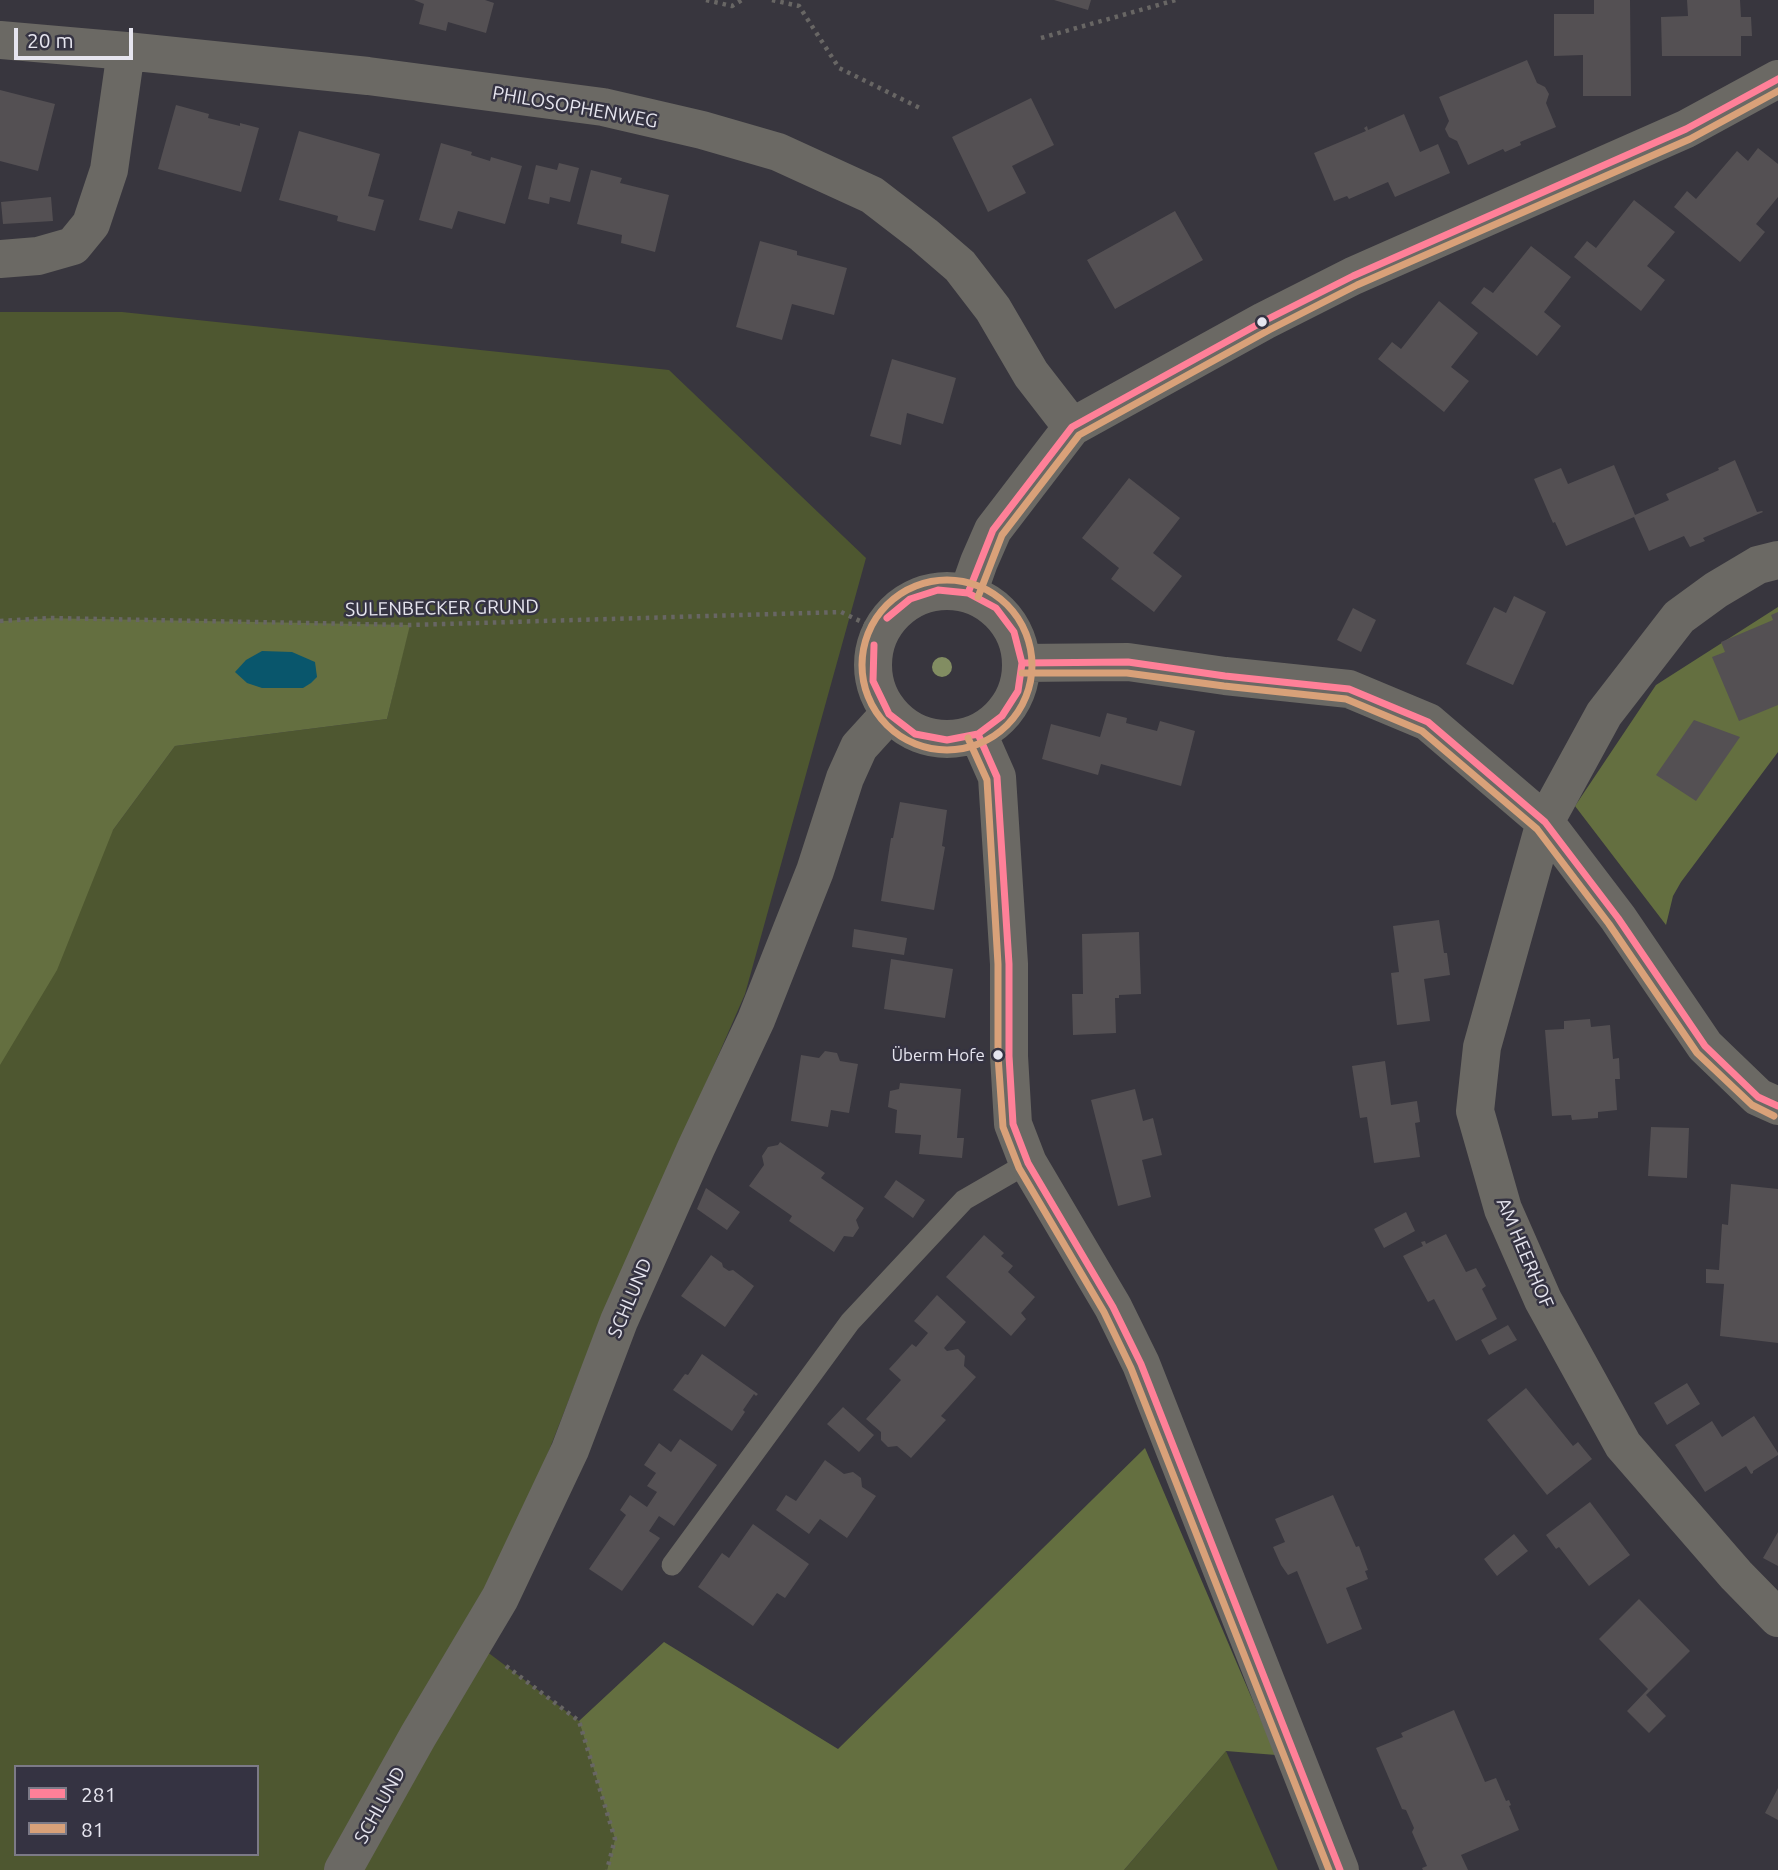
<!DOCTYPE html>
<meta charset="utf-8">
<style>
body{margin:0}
#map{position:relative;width:1778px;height:1870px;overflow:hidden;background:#38363e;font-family:Ubuntu,sans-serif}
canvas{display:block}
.legend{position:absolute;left:14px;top:1765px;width:245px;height:91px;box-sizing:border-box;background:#353342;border:2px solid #7c7a87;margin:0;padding:9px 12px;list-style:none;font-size:21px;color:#e6e5ef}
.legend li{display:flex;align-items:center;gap:14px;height:35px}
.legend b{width:35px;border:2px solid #7c7a87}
.scale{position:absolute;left:14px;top:28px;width:119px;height:32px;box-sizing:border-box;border:4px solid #e6e5ef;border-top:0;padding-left:9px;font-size:21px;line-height:24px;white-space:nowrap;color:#e6e5ef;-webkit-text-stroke:5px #353342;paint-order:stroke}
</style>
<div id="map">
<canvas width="1778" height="1870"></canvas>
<ul class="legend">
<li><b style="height:9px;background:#ff8098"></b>281</li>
<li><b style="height:9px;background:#d9a179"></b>81</li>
</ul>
<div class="scale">20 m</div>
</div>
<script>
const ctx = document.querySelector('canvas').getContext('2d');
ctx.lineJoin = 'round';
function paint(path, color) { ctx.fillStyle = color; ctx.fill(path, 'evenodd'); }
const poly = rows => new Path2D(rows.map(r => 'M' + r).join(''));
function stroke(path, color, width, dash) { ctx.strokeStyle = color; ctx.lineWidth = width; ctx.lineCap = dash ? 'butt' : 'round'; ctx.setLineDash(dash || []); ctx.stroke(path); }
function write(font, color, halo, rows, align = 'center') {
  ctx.font = font + ' Ubuntu,sans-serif'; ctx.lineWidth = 5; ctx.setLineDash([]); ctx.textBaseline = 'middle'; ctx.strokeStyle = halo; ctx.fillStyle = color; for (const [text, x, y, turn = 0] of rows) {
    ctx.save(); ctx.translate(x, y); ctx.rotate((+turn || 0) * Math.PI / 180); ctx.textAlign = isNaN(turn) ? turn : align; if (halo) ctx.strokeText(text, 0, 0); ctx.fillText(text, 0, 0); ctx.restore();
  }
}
const green = poly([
 [0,312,122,312,669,370,866,558,745,994,577,1379,474,1642,579,1721,615,1839,607,1870,0,1870,0,915,113,830,175,746,387,719,409,626,51,618,0,621],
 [16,1767,257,1767,257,1854,16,1854],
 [1226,1751,1278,1870,1124,1870,1125,1869]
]);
const forest = poly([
 [1778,607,1778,752,1681,882,1673,896,1666,925,1575,806,1656,685],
 [51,618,410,625,387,719,175,746,113,830,57,970,0,1065,0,621],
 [1145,1448,1276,1755,1226,1751,1124,1870,607,1870,615,1839,579,1721,664,1642,838,1749]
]);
const water = poly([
 [262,651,292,652,315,662,317,677,311,683,303,688,262,688,247,683,235,672,246,660]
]);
const building = poly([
 [414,0,485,0,494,3,486,33,448,22,446,31,419,24,424,4],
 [1054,0,1091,0,1088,10],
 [1594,0,1630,0,1631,96,1583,96,1583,55,1554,56,1554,14,1594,14],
 [1687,0,1740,0,1741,17,1751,17,1752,36,1741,36,1741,56,1662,56,1661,17,1688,16],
 [1527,60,1537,83,1545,87,1549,94,1546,103,1556,127,1520,142,1521,145,1505,152,1503,149,1468,165,1457,141,1449,137,1445,129,1449,121,1439,97],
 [0,90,55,104,38,171,0,161],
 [1031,98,1054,145,1012,166,1026,193,988,212,952,137],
 [176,105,209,114,208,118,240,126,240,123,259,128,241,192,158,169],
 [1404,114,1420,152,1438,144,1450,173,1395,197,1388,182,1349,199,1347,196,1334,201,1314,153,1366,131,1364,128,1367,126,1368,130],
 [299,131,380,154,368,196,384,200,375,231,337,221,338,216,279,200],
 [441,143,472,152,471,155,490,161,491,157,522,166,505,224,458,211,452,229,419,220],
 [1758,148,1778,164,1778,197,1756,224,1765,232,1740,262,1674,207,1687,191,1696,199,1737,151,1748,161],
 [559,163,579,168,570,202,550,197,549,204,528,199,536,165,557,170],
 [591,170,622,178,620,183,669,195,655,252,621,243,622,235,577,224],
 [51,197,53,221,3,224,1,202],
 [1634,200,1675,232,1647,266,1665,280,1641,311,1574,257,1587,241,1596,248],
 [1175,211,1203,260,1115,309,1087,260],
 [760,241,797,251,797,255,847,268,834,315,792,304,782,340,736,327],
 [1531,246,1571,277,1544,312,1561,326,1537,356,1471,303,1484,287,1493,293],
 [1439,301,1478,333,1451,367,1469,381,1444,412,1378,359,1392,342,1401,349],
 [892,359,956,378,943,424,907,413,901,445,870,436],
 [1735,460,1757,512,1762,511,1763,512,1703,538,1705,541,1690,547,1684,536,1649,551,1634,517,1566,546,1555,522,1553,523,1534,479,1561,468,1568,484,1614,465,1635,515,1669,500,1666,494,1719,470,1718,468],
 [1129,478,1180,518,1153,553,1182,576,1154,612,1111,579,1119,568,1082,538],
 [1514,596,1546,612,1513,685,1466,664,1494,607,1506,613],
 [1353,608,1376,620,1361,652,1337,640],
 [1778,612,1778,705,1739,721,1712,657,1725,652,1721,642,1773,620,1771,615],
 [1107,713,1127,718,1126,723,1157,731,1160,721,1195,731,1181,786,1101,764,1098,775,1042,759,1051,724,1100,737],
 [1694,720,1740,737,1696,801,1656,775],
 [900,802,947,810,942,846,945,847,934,910,881,901,891,838,893,838],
 [1439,920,1444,953,1447,953,1450,975,1424,979,1430,1021,1397,1025,1391,973,1399,972,1393,926],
 [854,929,907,938,904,955,852,947],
 [1139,932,1141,994,1119,995,1119,998,1115,998,1116,1033,1073,1035,1072,994,1083,994,1082,934],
 [891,959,953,969,945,1018,884,1009],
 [1590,1019,1591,1027,1610,1025,1613,1059,1619,1058,1620,1079,1615,1079,1617,1110,1598,1112,1598,1118,1572,1120,1571,1115,1552,1116,1545,1030,1564,1029,1564,1021],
 [825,1051,837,1053,840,1061,858,1064,849,1113,831,1110,828,1127,791,1121,801,1055,819,1058],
 [1385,1061,1391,1105,1417,1101,1420,1122,1415,1123,1420,1157,1374,1163,1367,1117,1360,1118,1352,1066],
 [900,1083,961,1089,957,1138,964,1138,962,1158,919,1154,921,1135,895,1133,897,1110,888,1107,890,1091,899,1089],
 [1135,1089,1143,1121,1153,1118,1162,1155,1142,1160,1151,1197,1118,1206,1091,1100],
 [1651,1127,1689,1128,1687,1178,1648,1176],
 [780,1142,825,1173,821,1178,864,1208,856,1220,859,1228,853,1237,844,1236,834,1252,789,1221,792,1216,749,1186,764,1165,762,1156,768,1147,778,1145],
 [896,1180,925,1200,913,1218,884,1197],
 [1731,1184,1778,1189,1778,1343,1720,1336,1724,1284,1706,1283,1706,1269,1719,1270,1722,1224,1728,1225],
 [706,1188,740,1212,727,1230,697,1209],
 [1406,1212,1415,1231,1384,1248,1374,1229],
 [1446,1234,1466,1272,1476,1268,1486,1286,1482,1289,1497,1319,1456,1341,1434,1299,1428,1302,1403,1256,1423,1246,1421,1242,1425,1241,1426,1244],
 [984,1235,1004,1253,1001,1256,1013,1266,1008,1272,1035,1297,1021,1313,1026,1319,1011,1336,946,1277],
 [711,1255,722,1263,723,1267,729,1271,733,1270,754,1286,725,1327,681,1296],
 [937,1295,966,1322,944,1348,947,1351,958,1349,965,1356,964,1366,976,1377,941,1416,946,1420,911,1458,897,1446,888,1447,881,1440,881,1432,866,1419,901,1380,889,1369,912,1344,916,1347,928,1333,914,1321],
 [1508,1325,1517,1340,1489,1355,1481,1340],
 [702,1354,758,1394,756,1396,754,1394,743,1410,745,1412,732,1431,673,1390,685,1374,688,1375],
 [1687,1383,1700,1404,1667,1425,1654,1403],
 [1526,1388,1573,1446,1578,1442,1592,1459,1547,1495,1487,1420],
 [843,1407,874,1435,859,1452,827,1424],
 [1754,1416,1778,1453,1778,1455,1753,1471,1753,1473,1751,1474,1746,1466,1705,1492,1675,1445,1712,1421,1722,1437],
 [680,1439,717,1465,674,1526,659,1516,649,1531,660,1538,622,1591,589,1569,626,1515,620,1510,630,1495,647,1507,657,1492,647,1486,656,1473,644,1465,659,1443,671,1452],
 [825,1460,844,1474,853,1472,861,1478,862,1487,876,1496,847,1538,820,1519,809,1534,776,1510,786,1495,796,1501],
 [1333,1495,1356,1547,1359,1546,1368,1570,1365,1571,1368,1579,1346,1588,1362,1629,1327,1644,1297,1571,1288,1575,1281,1565,1273,1547,1285,1542,1275,1519],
 [1590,1502,1630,1555,1589,1586,1559,1547,1556,1549,1546,1535],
 [753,1524,809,1564,785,1598,777,1593,753,1626,698,1587,722,1553,729,1558],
 [1778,1532,1778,1566,1763,1558],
 [1514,1534,1528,1551,1497,1576,1484,1559],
 [1639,1599,1690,1651,1646,1695,1666,1716,1649,1733,1627,1711,1648,1689,1599,1639],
 [1454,1710,1485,1782,1496,1778,1506,1801,1509,1800,1511,1805,1509,1806,1519,1830,1461,1855,1468,1870,1423,1870,1422,1868,1427,1866,1412,1832,1414,1828,1406,1810,1402,1809,1376,1748,1403,1737,1401,1733],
 [1778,1788,1778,1820,1765,1813]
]);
const path = poly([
 [706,0,732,6,742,0],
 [772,0,799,6,839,68,922,109],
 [1041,38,1176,0],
 [0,621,51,618,410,625,841,612,881,631],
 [506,1666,579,1721,615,1839,607,1870]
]);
const lane = poly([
 [672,1565,850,1322,964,1200,1028,1163]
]);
const street = poly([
 [0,40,126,51,368,76,603,107,702,130,778,152,872,195,924,235,960,266,993,309,1031,374,1072,427],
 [0,259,38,256,73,246,91,224,109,170,126,51],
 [1778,560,1758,565,1716,590,1679,617,1604,714,1545,822,1482,1047,1475,1111,1503,1209,1543,1300,1623,1445,1736,1575,1778,1618],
 '873 665a74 74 0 1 1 148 0a74 74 0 1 1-148 0Z',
 [968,593,979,562,993,530,1072,427,1264,321,1353,276,1686,129,1778,79],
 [1022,663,1128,662,1225,676,1349,689,1428,722,1545,822,1618,918,1705,1046,1758,1097,1778,1106],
 [978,734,997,777,1009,964,1009,1056,1013,1124,1028,1163,1113,1307,1141,1364,1340,1870],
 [343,1870,418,1736,500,1598,570,1450,619,1321,696,1148,756,1020,815,871,845,778,859,747,889,714]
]);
const bus1 = poly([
 [968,593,993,530,1072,427,1264,321,1353,276,1686,129,1778,79],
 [874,645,873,681,889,714,915,734,947,740,978,734,1002,716,1018,691,1022,663,1014,632,996,608,968,593,938,590,910,599,887,618],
 [1022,663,1128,662,1225,676,1349,689,1428,722,1545,822,1618,918,1705,1046,1758,1097,1778,1106],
 [978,734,997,777,1009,964,1009,1056,1013,1124,1028,1163,1113,1307,1141,1364,1340,1870]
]);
const bus2 = poly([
 '862 665a85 85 0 1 1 170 0a85 85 0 1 1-170 0Z',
 [978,597,1002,535,1079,435,1269,330,1357,285,1690,139,1778,91],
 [1022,673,1127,673,1224,686,1346,699,1422,731,1537,829,1609,924,1697,1053,1752,1105,1774,1116],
 [968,738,987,780,998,964,998,1056,1003,1127,1019,1168,1104,1312,1131,1368,1329,1870]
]);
const trees = [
 [942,667]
];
const markers = [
 [1262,322,6,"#e6e5ef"],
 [998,1055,6,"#e6e5ef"]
];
const busNames = [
 ["Überm Hofe",985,1055]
];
const streetNames = [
 ["PHILOSOPHENWEG",575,107,10],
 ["SULENBECKER GRUND",442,608,-1],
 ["AM HEERHOF",1525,1253,67],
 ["SCHLUND",630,1298,-67],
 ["SCHLUND",380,1805,-61]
];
paint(green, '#4e5730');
paint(forest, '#646f40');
paint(water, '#09566c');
paint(building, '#545053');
stroke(path, '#686664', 4.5, [3.5, 5]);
stroke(lane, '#6b6964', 21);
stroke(street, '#6b6964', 38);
stroke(bus1, '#ff8098', 7);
stroke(bus2, '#d9a179', 7);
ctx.fillStyle = '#828d62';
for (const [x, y] of trees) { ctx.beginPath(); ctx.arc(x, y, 10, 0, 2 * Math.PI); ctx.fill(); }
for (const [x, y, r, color] of markers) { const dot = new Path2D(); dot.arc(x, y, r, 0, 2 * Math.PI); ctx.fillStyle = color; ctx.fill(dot); stroke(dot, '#353342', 2.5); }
write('17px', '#e6e5ef', '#353342', busNames, 'right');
write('19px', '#e6e5ef', '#353342', streetNames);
</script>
